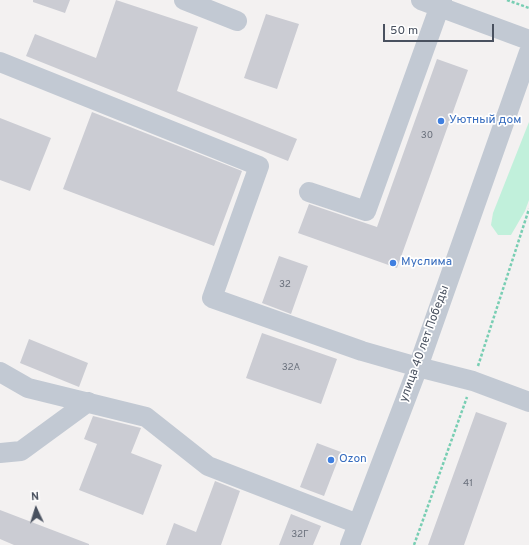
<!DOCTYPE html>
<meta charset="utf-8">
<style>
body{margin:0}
#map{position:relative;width:529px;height:545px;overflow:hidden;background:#f3f1f1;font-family:Overpass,sans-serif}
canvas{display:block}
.north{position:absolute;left:16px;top:489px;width:40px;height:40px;-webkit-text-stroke:3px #fff;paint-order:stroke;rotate:356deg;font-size:11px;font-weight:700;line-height:16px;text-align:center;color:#49515f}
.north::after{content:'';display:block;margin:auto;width:14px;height:18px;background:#49515f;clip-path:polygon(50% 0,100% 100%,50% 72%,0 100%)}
.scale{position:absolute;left:383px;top:24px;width:111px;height:18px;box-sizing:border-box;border:2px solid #49515f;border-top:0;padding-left:5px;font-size:12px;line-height:14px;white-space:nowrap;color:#49515f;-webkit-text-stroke:3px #fff;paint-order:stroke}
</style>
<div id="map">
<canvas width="529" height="545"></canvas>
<div class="north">N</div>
<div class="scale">50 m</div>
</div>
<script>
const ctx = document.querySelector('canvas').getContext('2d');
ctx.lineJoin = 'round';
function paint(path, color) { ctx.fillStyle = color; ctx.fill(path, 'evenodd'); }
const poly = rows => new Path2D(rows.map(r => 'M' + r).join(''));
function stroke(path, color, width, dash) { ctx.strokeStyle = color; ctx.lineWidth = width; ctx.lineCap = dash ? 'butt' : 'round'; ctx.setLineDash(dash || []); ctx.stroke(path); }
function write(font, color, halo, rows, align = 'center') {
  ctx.font = font + ' Overpass,sans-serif'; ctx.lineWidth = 3.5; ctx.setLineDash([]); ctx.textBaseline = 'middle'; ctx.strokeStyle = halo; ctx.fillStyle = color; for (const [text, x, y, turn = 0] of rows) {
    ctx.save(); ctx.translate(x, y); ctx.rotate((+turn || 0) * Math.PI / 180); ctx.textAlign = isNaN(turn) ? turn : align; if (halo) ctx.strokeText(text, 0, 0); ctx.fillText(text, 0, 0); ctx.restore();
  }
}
const green = poly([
 [529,122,529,200,525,211,511,235,498,235,491,225,493,213]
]);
const building = poly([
 [33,0,70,0,65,13,33,2],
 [116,0,198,27,177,91,297,139,288,161,26,56,35,34,96,58],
 [266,14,299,24,277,89,244,78],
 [437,59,468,70,397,268,298,233,309,204,377,227],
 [92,112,242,171,214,246,63,189],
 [0,118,51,138,30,191,0,180],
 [279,256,308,266,291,314,262,303],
 [262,333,337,359,321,404,246,378],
 [29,339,88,363,79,387,20,363],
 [476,412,507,423,464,545,428,545],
 [93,416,141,428,131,453,162,465,143,515,79,490,97,444,84,439],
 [317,443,341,452,324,496,300,487],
 [215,481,240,491,221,545,166,545,174,523,196,532],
 [0,510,89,544,89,545,14,545,0,539],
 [291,514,321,526,313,545,279,545]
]);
const path = poly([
 [507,0,529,8],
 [478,366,529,209],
 [414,545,467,397]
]);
const minor = poly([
 [184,0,237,21],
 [421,0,529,40],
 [0,62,259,166,212,298,362,351,418,367,473,381,529,402],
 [309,192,366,211,442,0],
 [0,372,28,388,146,417,208,466,358,524],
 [0,453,21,451,88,402],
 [350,545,418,367,529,52]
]);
const markers = [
 [441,121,4,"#3f7fe0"],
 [393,263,4,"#3f7fe0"],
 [331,460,4,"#3f7fe0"]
];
const numberNames = [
 ["30",427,136],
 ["32",285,285],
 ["32А",291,368],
 ["41",468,484],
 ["32Г",300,535]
];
const shopNames = [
 ["Уютный дом",449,121],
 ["Муслима",401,263],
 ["Ozon",339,460]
];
const streetNames = [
 ["улица 40 лет Победы",425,344,-70]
];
paint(green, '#c1f0db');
paint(building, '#cbccd3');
stroke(path, '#78ceb3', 2.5, [3, 2]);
stroke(minor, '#c2c9d3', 20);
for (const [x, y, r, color] of markers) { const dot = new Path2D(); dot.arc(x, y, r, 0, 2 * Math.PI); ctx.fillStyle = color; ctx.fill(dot); stroke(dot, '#fff', 1.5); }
write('10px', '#6a707c', null, numberNames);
write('12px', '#366cbe', '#fff', shopNames, 'left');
write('12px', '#49515f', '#fff', streetNames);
</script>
